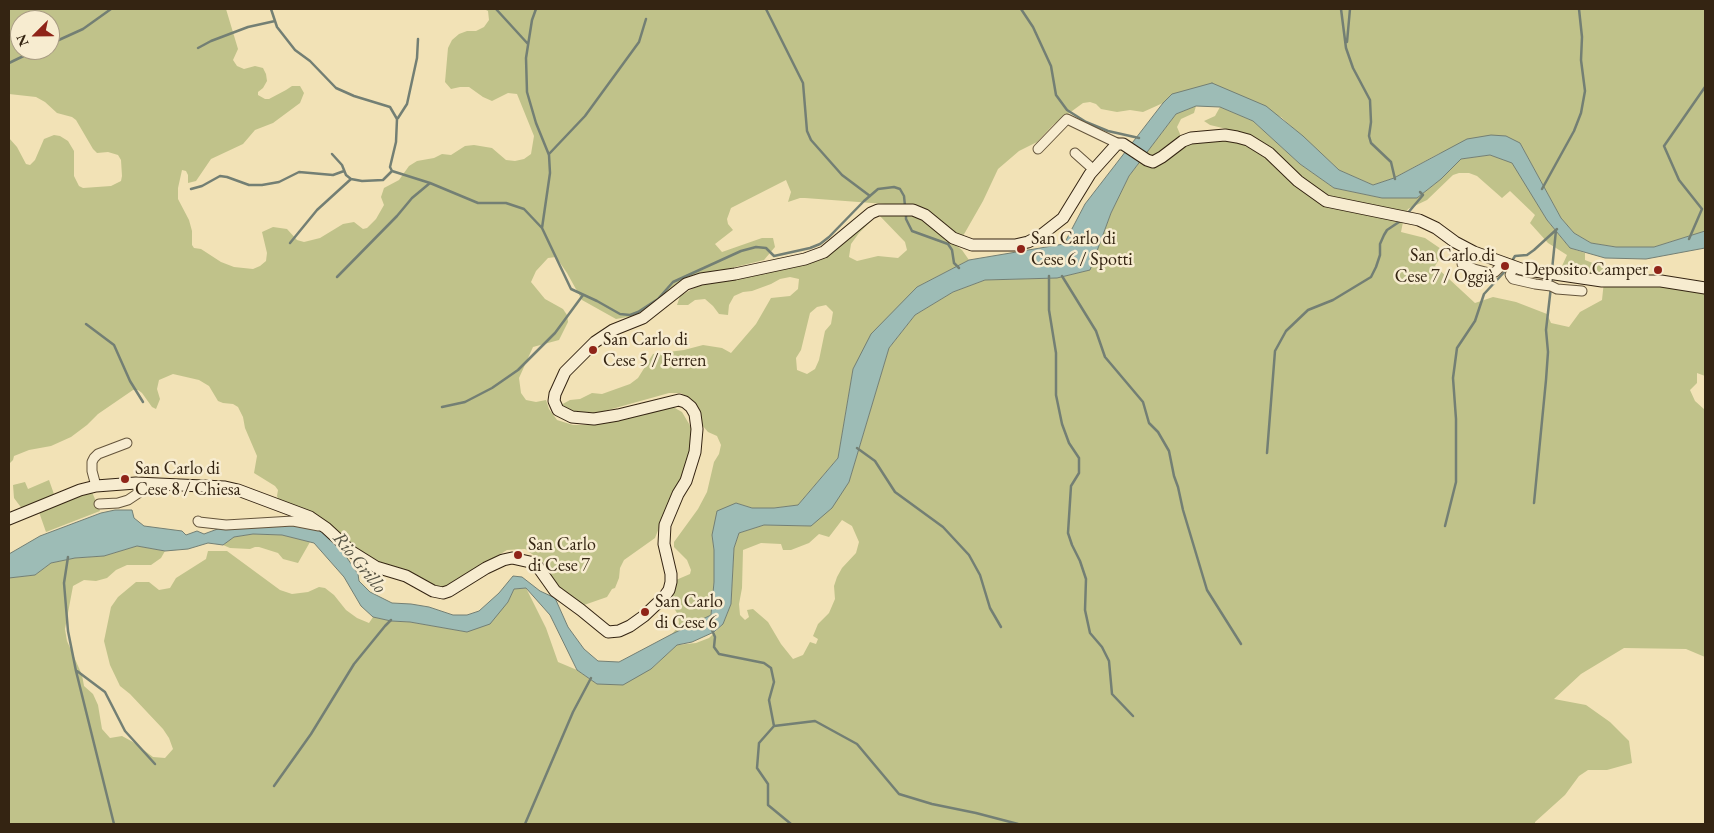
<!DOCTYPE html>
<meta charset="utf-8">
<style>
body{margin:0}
#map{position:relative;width:1714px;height:833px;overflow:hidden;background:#f2e2b6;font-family:"EB Garamond",serif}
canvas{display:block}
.frame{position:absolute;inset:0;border:10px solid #342412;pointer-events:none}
.north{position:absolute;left:10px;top:10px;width:50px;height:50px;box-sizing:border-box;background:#f7ecd0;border:1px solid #a99c84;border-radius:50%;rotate:247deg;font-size:14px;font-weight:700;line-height:20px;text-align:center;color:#342412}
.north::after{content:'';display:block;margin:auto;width:18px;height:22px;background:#8f2418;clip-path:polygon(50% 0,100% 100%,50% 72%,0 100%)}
</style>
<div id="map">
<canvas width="1714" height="833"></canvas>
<div class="frame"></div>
<div class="north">N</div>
</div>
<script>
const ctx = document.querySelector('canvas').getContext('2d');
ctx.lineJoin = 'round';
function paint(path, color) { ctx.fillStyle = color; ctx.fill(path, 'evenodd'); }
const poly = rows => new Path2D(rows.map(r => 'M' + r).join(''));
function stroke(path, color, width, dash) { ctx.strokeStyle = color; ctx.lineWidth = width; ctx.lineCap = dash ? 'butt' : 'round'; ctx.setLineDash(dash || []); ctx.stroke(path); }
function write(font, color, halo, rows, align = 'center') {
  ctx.font = font + ' "EB Garamond",serif'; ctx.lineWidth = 5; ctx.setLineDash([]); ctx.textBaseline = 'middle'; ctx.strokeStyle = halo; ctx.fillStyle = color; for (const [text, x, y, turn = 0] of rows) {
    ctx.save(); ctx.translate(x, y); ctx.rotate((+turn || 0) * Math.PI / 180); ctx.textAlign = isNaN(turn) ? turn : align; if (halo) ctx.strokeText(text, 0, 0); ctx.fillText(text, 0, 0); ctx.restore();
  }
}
const green = poly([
 [9,9,226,9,238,49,233,60,237,66,244,69,255,66,263,68,266,74,267,81,263,88,258,92,258,95,265,99,269,99,286,90,292,86,300,86,304,93,300,103,273,123,255,130,243,144,211,159,196,181,188,183,188,175,186,171,182,170,178,188,178,199,189,220,192,231,192,245,194,248,201,249,221,262,234,267,253,269,260,266,266,261,267,253,262,232,273,227,287,229,297,240,304,242,320,238,343,224,354,222,363,229,367,228,376,219,384,205,381,197,384,188,399,180,409,166,417,161,434,158,442,154,451,155,465,146,474,145,492,148,506,160,515,161,524,159,531,154,534,136,517,94,508,93,492,101,483,97,469,87,460,87,451,89,445,82,448,48,452,40,459,34,467,31,476,31,484,27,489,20,488,11,484,9,1705,9,1705,231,1654,247,1616,247,1591,243,1574,233,1561,218,1520,143,1440,153,1394,178,1373,185,1339,170,1281,117,1172,94,1163,103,1143,112,1130,110,1117,112,1101,109,1096,104,1090,102,1083,103,1053,125,1037,142,1019,151,998,169,983,201,963,236,951,232,912,206,805,198,800,198,788,202,791,192,786,180,731,208,727,219,728,224,733,230,715,244,722,252,762,238,773,238,775,247,764,260,690,278,640,315,616,319,582,300,567,273,556,257,548,258,536,271,531,282,545,299,563,309,567,315,568,322,559,340,533,347,519,378,521,393,526,400,536,402,546,400,549,409,557,420,573,425,593,425,663,407,673,407,682,412,692,429,691,445,686,469,666,510,655,538,624,560,620,568,619,578,615,588,612,589,607,597,584,605,555,585,547,574,543,562,525,549,507,550,469,573,452,586,437,589,378,564,279,501,277,496,278,490,275,486,254,473,257,456,245,428,243,417,238,407,233,404,223,403,218,401,209,386,199,380,173,374,159,380,157,389,160,399,156,409,152,407,142,393,138,390,133,390,98,414,87,425,71,437,51,446,29,450,14,456,13,460,9,464,9,138,17,147,26,164,30,165,35,160,44,139,54,135,60,136,68,141,74,151,74,176,79,186,83,188,111,186,121,181,122,176,121,160,118,155,108,152,97,153,93,149,76,120,72,117,57,113,45,102,36,97,9,94],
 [20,20,50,20,50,50,20,50],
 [1196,106,1194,113,1181,119,1177,127,1183,141,1235,131,1210,125,1204,121,1215,116,1220,107,1253,121,1300,164,1334,188,1382,198,1417,198,1441,179,1461,159,1490,155,1513,163,1547,220,1570,248,1585,253,1585,260,1621,274,1705,288,1705,376,1697,373,1697,383,1690,390,1695,401,1705,410,1705,657,1686,649,1624,648,1581,674,1554,699,1586,705,1610,722,1629,741,1632,763,1607,770,1588,770,1579,776,1565,795,1535,822,1535,824,9,824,9,578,35,575,51,563,75,558,104,556,137,546,165,551,161,558,151,565,127,565,116,570,107,578,96,581,84,580,73,586,65,629,67,641,82,675,84,686,93,694,98,705,102,729,110,738,122,736,133,742,153,757,165,758,173,749,169,738,163,729,130,694,120,686,110,665,104,641,111,607,118,597,136,582,149,582,159,590,170,588,176,578,206,559,208,551,227,551,280,590,292,594,308,592,319,587,325,588,334,595,346,610,357,618,369,623,373,617,391,621,410,622,467,632,508,602,514,589,526,588,546,628,558,662,577,670,597,684,651,669,677,645,696,643,709,638,723,624,731,604,734,548,739,533,764,525,811,526,849,482,889,348,915,315,953,292,985,280,1057,278,1090,270,1111,213,1129,176,1176,114],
 [1459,173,1469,173,1477,176,1502,198,1510,191,1535,215,1530,223,1548,243,1567,255,1558,275,1604,281,1602,300,1580,312,1569,327,1551,323,1547,314,1516,302,1493,297,1475,303,1435,266,1444,251,1425,238,1401,232,1404,217,1408,209,1427,200,1453,175],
 [842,520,852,526,859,542,856,553,842,568,837,577,834,586,835,599,829,613,818,624,813,636,818,639,816,644,810,642,803,655,793,659,781,644,768,622,753,609,747,610,749,617,745,620,740,615,739,604,742,588,743,550,761,543,781,544,783,550,791,550,809,543,819,534,829,537],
 [878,214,914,215,921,219,962,250,969,260,917,287,853,369,838,458,798,505,774,508,752,508,736,503,712,535,714,550,714,582,711,615,672,634,678,627,679,622,677,613,669,600,676,580,690,574,691,570,687,560,674,547,674,542,698,509,707,492,714,462,719,454,721,445,717,436,708,432,702,425,697,407,689,398,681,393,669,393,601,412,586,414,574,413,559,406,570,400,580,399,592,393,602,394,630,384,638,378,653,354,684,350,703,345,722,348,731,353,756,324,771,298,790,296,798,289,799,279,790,277,780,279,771,284,752,291,743,292,734,296,729,305,728,315,719,314,713,306,705,299,695,300,688,305,677,305,680,296,694,288,712,282,805,264,820,260,875,217,859,233,851,244,849,257,857,261,878,256,898,258,907,250,905,242],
 [826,305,833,312,831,324,825,331,819,360,815,369,807,374,797,370,796,358,801,350,810,313,817,307],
 [49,480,55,497,23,510,14,498,13,485,25,482,28,489],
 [92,492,100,511,46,532,39,512],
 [253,534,282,535,310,542,298,563,283,559,278,553,259,547,255,547,250,549,230,548,223,545,234,537]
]);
const water = poly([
 [1212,83,1266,106,1303,136,1339,170,1373,185,1394,178,1467,139,1491,135,1506,136,1520,143,1561,218,1574,233,1591,243,1616,247,1654,247,1705,231,1705,248,1646,259,1605,258,1570,248,1547,220,1512,163,1490,155,1461,159,1441,179,1417,198,1382,198,1334,188,1300,164,1253,121,1220,107,1196,106,1176,114,1129,176,1111,213,1090,270,1057,278,985,280,953,292,915,315,889,348,849,482,832,508,811,526,764,525,739,533,734,548,731,604,723,624,714,632,692,642,677,645,651,669,623,685,597,684,577,670,550,615,526,588,514,589,508,602,490,624,467,632,410,622,391,621,373,617,361,606,344,577,314,543,282,535,253,534,234,537,223,545,208,543,188,549,165,551,137,546,104,556,75,558,51,563,35,575,9,578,9,554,40,536,101,513,115,510,132,510,134,518,144,526,182,531,186,535,197,531,204,534,223,527,293,523,319,527,341,549,358,574,359,581,370,592,392,603,411,604,429,607,453,615,467,615,479,611,499,593,513,576,522,577,540,591,555,598,568,627,584,649,598,661,619,662,672,634,711,615,714,582,714,550,712,535,717,511,736,503,752,508,774,508,798,505,838,458,853,369,871,334,917,287,969,260,1064,244,1085,204,1163,103,1172,94,1212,83]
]);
const stream = poly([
 [271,9,277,27,295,50,310,61,336,88,354,96,390,107,397,119,396,142,390,167,392,171,430,183,478,203,506,203,524,209,542,228,571,289,597,301,620,314,630,315,638,312,658,299,673,282,741,251,756,247,766,248,774,256,810,248,820,244,829,237,864,201,878,189,894,187,900,189,904,196,905,206],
 [496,9,528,44],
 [536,9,532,20,526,58,527,92,536,123,549,155,550,173,542,228],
 [766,9,803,83,807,131,811,140,842,175,870,196],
 [1021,9,1033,27,1051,66,1056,95,1067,110,1086,122,1108,131,1139,138],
 [1341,9,1346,48,1353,68,1370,100,1371,122,1369,136,1371,143,1391,162,1395,179],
 [1347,42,1350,9],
 [50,44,83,29,111,9],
 [198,48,211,41,248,27,275,21],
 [9,63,36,50],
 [398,118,407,104,417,58,418,39],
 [332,154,342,165,346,175,351,179,362,181,383,180,392,171],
 [549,154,585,116,639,42,646,19],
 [191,189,202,186,220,176,227,177,249,185,262,185,279,182,299,172,333,175,344,171],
 [1542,189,1574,131,1581,113,1585,91,1581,60,1582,37,1579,9],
 [906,214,906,219,912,231,948,244,952,250,954,263,959,268],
 [1407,214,1423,195,1420,192],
 [1689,239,1702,209,1679,180,1664,146,1705,87],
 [290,243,317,210,351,179],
 [1512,261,1515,256,1527,255,1534,250,1557,229],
 [1552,270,1556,230],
 [1049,276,1049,310,1056,353,1056,395,1062,424,1069,443,1079,458,1079,473,1071,486,1068,533,1072,545,1080,561,1086,579,1085,610,1090,633,1102,647,1109,661,1112,694,1133,716],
 [1062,276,1096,331,1105,357,1143,402,1149,423,1158,432,1169,451,1174,476,1178,487,1183,510,1207,590,1241,644],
 [337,277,397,216,412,198,430,183],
 [86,324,114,345,130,381,143,402],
 [442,407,465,402,492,388,518,370,555,333,583,295],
 [857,448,875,461,895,492,943,527,969,555,980,575,990,608,1001,627],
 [1267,453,1275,351,1286,331,1308,310,1333,300,1371,277,1376,267,1380,255,1380,244,1384,235,1387,230,1402,220],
 [1534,503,1546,380,1548,352,1546,330,1552,278],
 [1445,526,1456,482,1456,419,1453,378,1457,348,1475,321,1484,294,1508,268],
 [68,557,64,583,68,631,76,671,114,824],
 [712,630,715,637,714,647,719,654,764,663,771,668,774,682,769,700,774,726,759,743,757,768,768,784,768,805,791,824],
 [77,671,105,692,125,731,155,764],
 [774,726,815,721,857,744,899,794,932,804,976,813,1018,824],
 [274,786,311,734,354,664,385,626,391,620],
 [525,824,573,712,591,678]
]);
const street = poly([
 [1038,149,1067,119,1119,144],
 [1075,153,1094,170],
 [1462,264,1474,269,1489,273,1495,272,1504,263],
 [1514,267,1510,275,1513,279,1535,284,1551,286,1557,289,1582,291],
 [96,486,92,471,92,462,94,458,98,454,127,443],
 [99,504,118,503,128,500,152,484],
 [198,521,199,522,226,525,293,521,319,526]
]);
const secondary = poly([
 [9,519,80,490,96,486,136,483,225,487,238,490,310,517,326,528,352,552,376,567,406,576,433,591,443,593,449,591,486,568,503,560,512,558,530,562,538,567,555,591,581,610,603,628,608,632,619,631,630,626,644,616,664,597,669,590,671,582,671,574,664,544,665,525,678,494,686,481,695,452,697,429,695,414,691,407,685,402,679,400,618,415,594,419,572,417,558,410,554,401,555,394,565,372,595,342,613,330,643,318,686,284,701,279,735,274,805,259,824,252,871,213,878,210,913,210,925,215,953,238,972,245,1015,245,1028,242,1040,236,1063,218,1090,174,1116,145,1119,144,1123,144,1147,160,1153,162,1162,157,1183,141,1191,138,1225,135,1237,137,1248,140,1269,153,1298,181,1326,201,1419,220,1436,228,1455,242,1474,252,1521,269,1602,281,1661,281,1705,288]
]);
const markers = [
 [1021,249,5,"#8f2418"],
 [1505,266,5,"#8f2418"],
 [1658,270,5,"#8f2418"],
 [593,350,5,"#8f2418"],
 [125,479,5,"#8f2418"],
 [518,555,5,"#8f2418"],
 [645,612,5,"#8f2418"]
];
const poiNames = [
 ["San Carlo di",1031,239],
 ["Cese 6 / Spotti",1031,260],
 ["San Carlo di",1495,256,"right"],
 ["Cese 7 / Oggià",1495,277,"right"],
 ["Deposito Camper",1648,270,"right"],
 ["San Carlo di",603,340],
 ["Cese 5 / Ferren",603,361],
 ["San Carlo di",135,469],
 ["Cese 8 / Chiesa",135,490],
 ["San Carlo",528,545],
 ["di Cese 7",528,566],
 ["San Carlo",655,602],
 ["di Cese 6",655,623]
];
const waterNames = [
 ["Rio Grillo",359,563,51]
];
paint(green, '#c0c28a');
paint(water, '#9dbcb6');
stroke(water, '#737f74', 1);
stroke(stream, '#737f74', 2.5);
stroke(street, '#64543b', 11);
stroke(secondary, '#342412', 13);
stroke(street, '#f7ecd0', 9);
stroke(secondary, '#f7ecd0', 11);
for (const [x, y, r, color] of markers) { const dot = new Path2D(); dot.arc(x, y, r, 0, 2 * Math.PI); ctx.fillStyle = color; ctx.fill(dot); stroke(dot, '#f7ecd0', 2); }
write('18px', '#342412', '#f7ecd0', poiNames, 'left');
write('italic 19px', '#545243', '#f7ecd0', waterNames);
</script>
